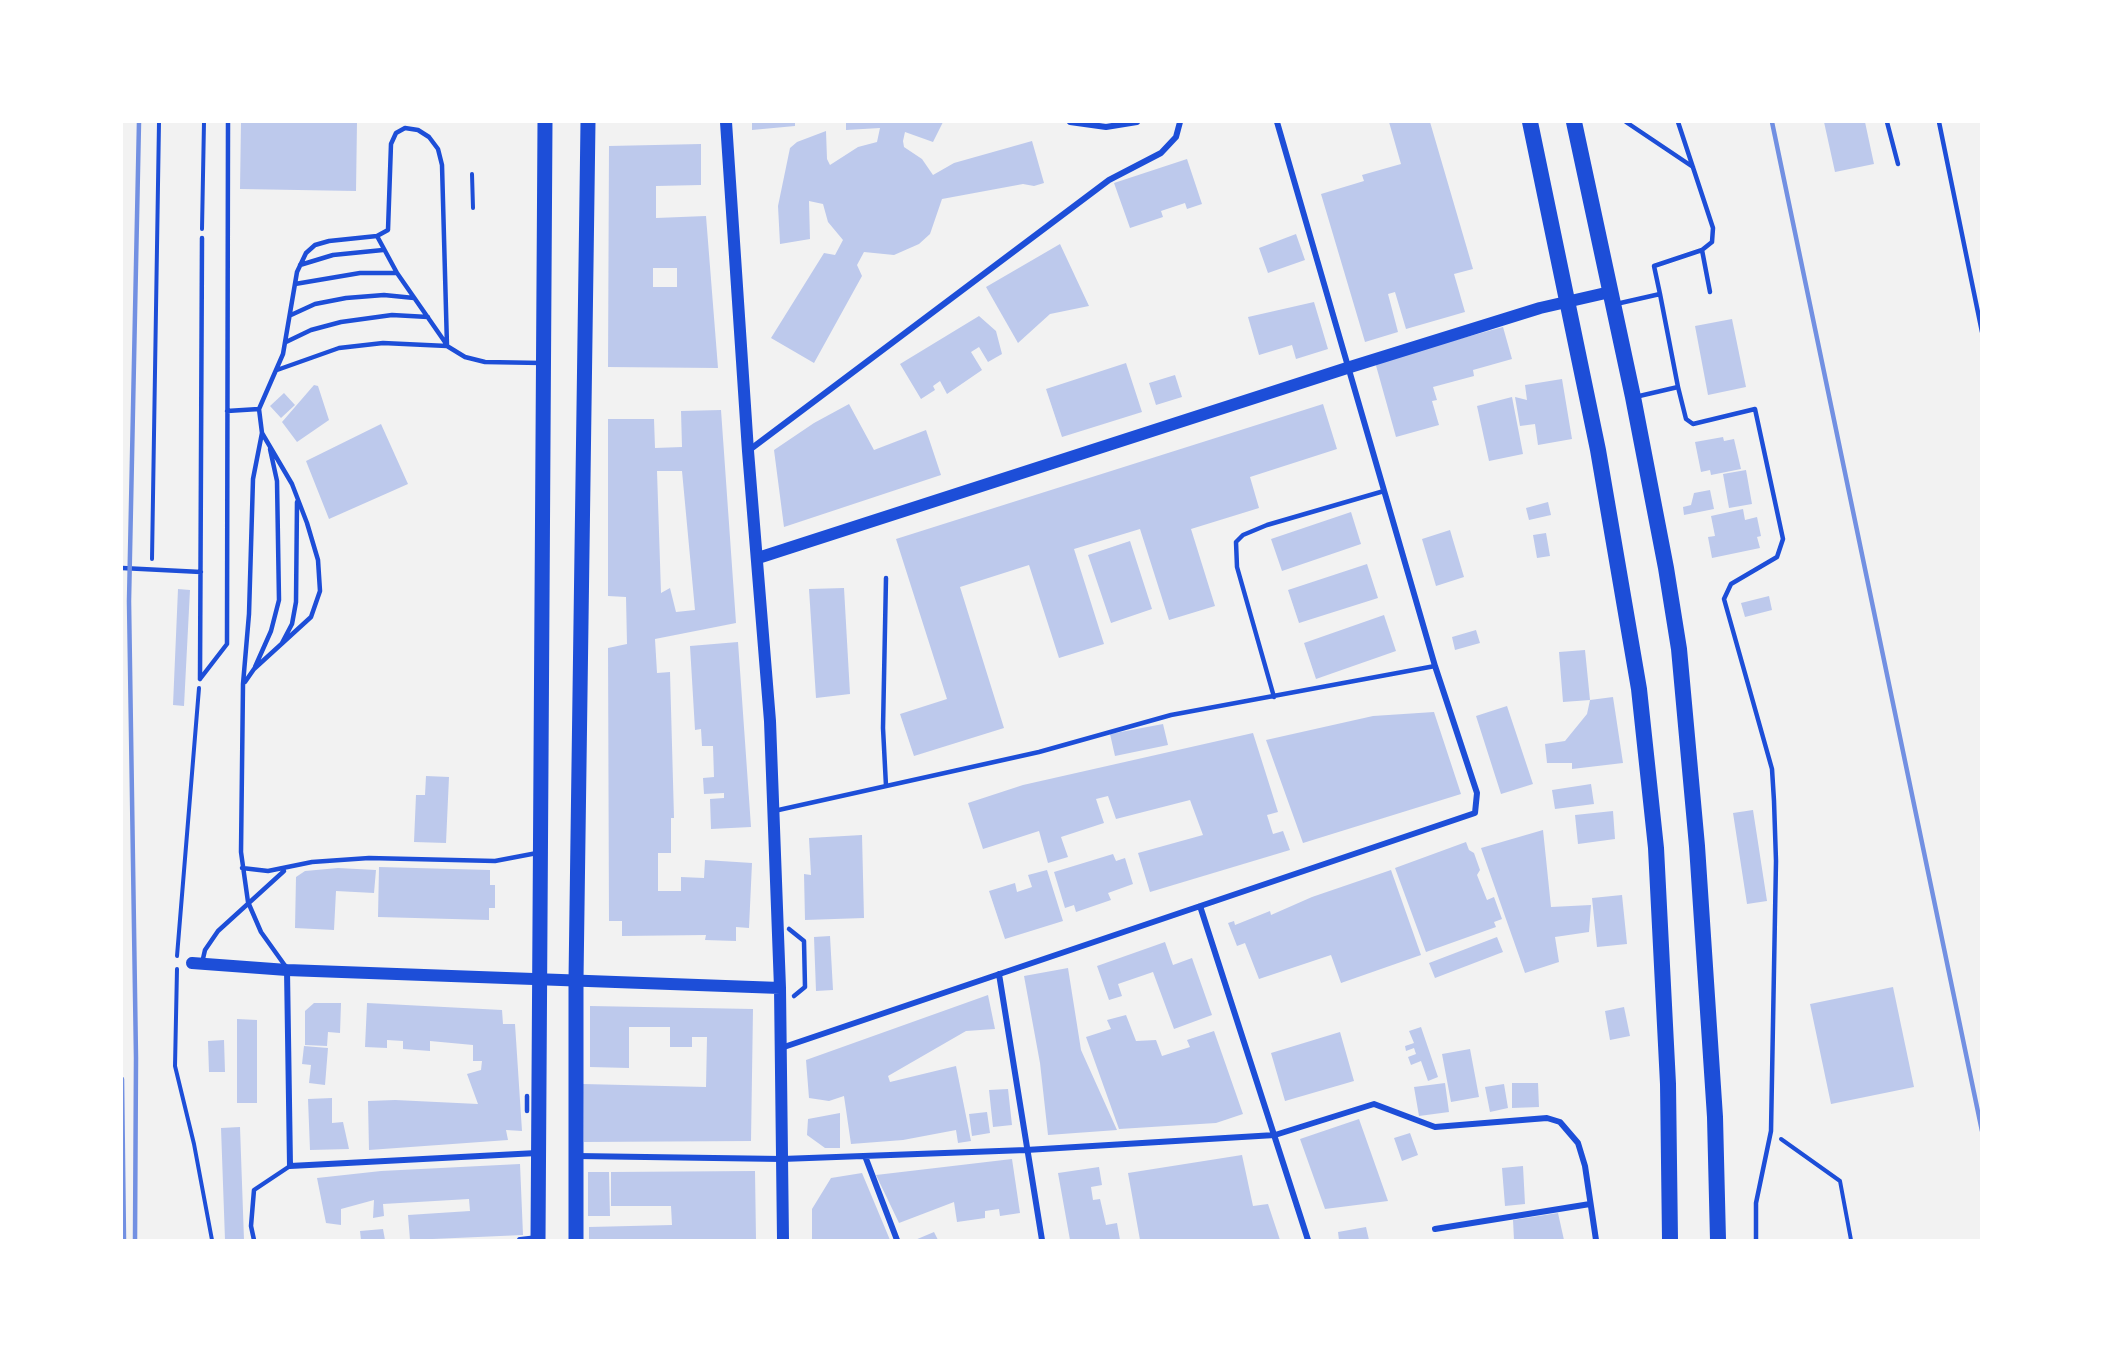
<!DOCTYPE html>
<style>
body{margin:0}
#map{position:relative;width:2103px;height:1362px;overflow:hidden;background:#f2f2f2;font-family:"Open Sans",sans-serif}
canvas{display:block}
.frame{position:absolute;inset:0;border:123px solid #fff;pointer-events:none}
</style>
<div id="map">
<canvas width="2103" height="1362"></canvas>
<div class="frame"></div>
</div>
<script>
const ctx = document.querySelector('canvas').getContext('2d');
ctx.lineJoin = 'round';
function paint(path, color) { ctx.fillStyle = color; ctx.fill(path, 'evenodd'); }
const poly = rows => new Path2D(rows.map(r => 'M' + r).join(''));
function stroke(path, color, width, dash) { ctx.strokeStyle = color; ctx.lineWidth = width; ctx.lineCap = dash ? 'butt' : 'round'; ctx.setLineDash(dash || []); ctx.stroke(path); }
const building = poly([
 [241,122,357,122,356,191,240,189],
 [752,122,795,122,795,126,752,130],
 [846,122,943,122,933,142,905,132,903,141,904,147,922,159,933,175,954,163,1032,141,1044,183,1034,186,1023,184,942,199,930,234,919,244,894,255,864,252,857,265,862,276,814,363,771,338,824,253,835,255,843,240,828,222,823,204,809,201,810,239,780,244,778,206,790,148,797,142,826,131,827,159,830,165,858,147,877,142,880,128,846,130],
 [1389,122,1430,122,1473,269,1454,274,1465,312,1406,329,1395,292,1388,294,1398,332,1365,342,1321,194,1364,181,1362,175,1401,164],
 [1824,122,1865,122,1874,164,1835,172],
 [701,144,701,185,656,186,656,218,706,216,718,368,608,367,609,146],
 [653,268,677,268,677,287,653,287],
 [1187,159,1202,204,1187,209,1185,203,1161,211,1163,217,1130,228,1114,183],
 [1296,234,1305,260,1268,273,1259,248],
 [1060,244,1089,306,1050,314,1018,343,986,287],
 [1314,302,1328,349,1296,359,1292,345,1259,355,1248,317],
 [979,316,996,331,1002,354,988,362,979,347,971,352,982,370,947,394,940,381,933,386,935,390,921,399,900,364],
 [1732,319,1746,387,1708,395,1695,326],
 [1503,327,1512,359,1473,370,1474,376,1433,387,1437,400,1432,401,1439,425,1396,437,1375,362],
 [1126,363,1142,412,1062,437,1046,389],
 [1175,375,1182,397,1156,405,1149,383],
 [1562,379,1572,439,1538,445,1535,424,1520,426,1515,397,1527,400,1525,385],
 [314,385,318,386,329,420,297,442,282,422],
 [284,393,295,405,281,418,270,406],
 [1512,397,1523,454,1489,461,1477,406],
 [849,404,874,450,926,430,941,475,784,527,774,450,814,423],
 [1323,404,1337,449,1250,477,1259,508,1191,529,1215,606,1169,620,1140,529,1074,549,1104,644,1059,658,1029,565,960,587,1004,728,914,756,900,714,947,699,896,539],
 [721,410,736,623,655,639,657,673,670,672,674,818,671,818,671,853,658,853,658,891,681,891,681,877,704,878,705,860,752,863,749,928,736,927,736,941,705,940,706,935,622,936,622,921,609,921,608,648,627,644,626,597,608,596,608,419,654,419,655,448,682,447,681,411],
 [657,471,682,471,695,610,676,612,670,588,661,593],
 [381,424,408,484,329,519,306,461],
 [1723,437,1724,441,1734,439,1741,469,1711,475,1710,470,1701,472,1695,442],
 [1746,470,1752,504,1729,508,1723,474],
 [1710,490,1714,509,1684,515,1683,507,1691,505,1694,493],
 [1548,502,1551,515,1529,520,1526,508],
 [1743,509,1745,520,1757,517,1761,536,1757,537,1760,548,1712,558,1708,537,1715,536,1711,516],
 [1351,512,1361,544,1282,571,1271,539],
 [1450,530,1464,577,1436,586,1422,539],
 [1546,533,1550,556,1537,558,1533,535],
 [1130,541,1152,609,1111,623,1088,555],
 [1367,564,1378,598,1299,623,1288,590],
 [844,588,850,694,816,698,809,589],
 [178,589,190,590,184,706,173,705],
 [1769,596,1772,610,1745,617,1741,603],
 [1384,615,1396,651,1316,679,1304,643],
 [1476,630,1480,643,1455,650,1452,637],
 [738,642,751,827,711,829,710,799,724,798,724,793,704,794,703,778,714,777,713,746,702,746,701,729,695,730,690,646],
 [1585,650,1590,700,1613,697,1623,763,1572,769,1572,763,1547,763,1545,744,1565,741,1587,714,1590,700,1563,702,1559,652],
 [1507,706,1533,784,1501,794,1476,716],
 [1434,712,1461,794,1303,843,1266,740,1373,716],
 [1163,724,1168,745,1115,756,1110,734],
 [1253,733,1278,812,1267,815,1273,834,1283,831,1290,850,1150,892,1138,853,1203,835,1190,800,1116,819,1108,796,1096,799,1104,823,1061,837,1068,857,1048,863,1039,831,983,849,968,803,1023,785],
 [426,776,449,777,446,843,414,842,416,795,425,795],
 [1591,784,1594,804,1555,809,1552,790],
 [1753,810,1767,901,1747,904,1733,813],
 [1613,811,1615,839,1578,844,1575,815],
 [1543,830,1551,907,1591,905,1589,932,1555,937,1559,962,1525,973,1481,848],
 [862,835,864,918,805,920,804,874,811,875,809,838],
 [1466,842,1469,850,1474,853,1480,870,1477,875,1487,900,1494,897,1502,919,1494,922,1496,927,1426,952,1395,868],
 [1113,854,1116,861,1125,858,1133,884,1108,893,1111,900,1076,912,1074,905,1065,908,1054,872],
 [379,867,490,870,490,885,495,885,495,908,489,908,489,920,378,917],
 [338,868,376,870,374,893,336,891,334,930,295,928,296,877,305,871],
 [1047,870,1063,921,1005,939,989,891,1015,883,1017,892,1032,887,1028,875],
 [1391,870,1421,955,1341,983,1331,955,1259,979,1245,943,1237,946,1228,923,1234,921,1235,925,1270,911,1271,915,1312,897],
 [1622,895,1627,944,1597,947,1592,898],
 [830,936,833,990,816,991,814,937],
 [1497,937,1503,952,1435,978,1429,963],
 [1165,942,1173,965,1192,958,1212,1015,1174,1029,1153,972,1118,984,1122,996,1109,1000,1097,966],
 [1068,968,1081,1050,1117,1130,1048,1135,1040,1063,1024,976],
 [1893,987,1914,1087,1831,1104,1810,1004],
 [988,995,995,1029,966,1031,888,1076,890,1082,956,1066,971,1141,958,1143,956,1130,903,1140,851,1144,844,1096,829,1101,809,1098,806,1060],
 [314,1003,341,1003,340,1033,328,1032,327,1046,305,1045,305,1011],
 [367,1003,502,1010,503,1024,515,1024,522,1131,506,1130,508,1140,369,1150,368,1101,395,1100,478,1104,467,1074,481,1070,482,1061,473,1061,473,1045,430,1041,430,1051,403,1049,403,1041,387,1040,387,1048,365,1047],
 [590,1006,753,1009,751,1141,584,1142,583,1084,706,1087,707,1037,692,1037,692,1047,670,1047,670,1027,629,1027,629,1068,590,1067],
 [1624,1007,1630,1036,1610,1040,1605,1011],
 [1126,1015,1136,1041,1156,1040,1162,1056,1190,1047,1187,1040,1214,1031,1243,1114,1216,1123,1119,1129,1086,1037,1111,1029,1107,1020],
 [237,1019,257,1020,257,1103,237,1103],
 [1421,1027,1438,1077,1428,1081,1421,1061,1411,1065,1408,1057,1416,1054,1414,1048,1406,1051,1405,1046,1414,1043,1409,1031],
 [1340,1032,1354,1081,1285,1101,1271,1053],
 [224,1040,225,1072,209,1072,208,1041],
 [304,1046,328,1048,325,1085,309,1083,311,1065,302,1064],
 [1470,1049,1479,1097,1451,1102,1442,1054],
 [1445,1083,1449,1112,1419,1116,1414,1087],
 [1512,1083,1538,1083,1539,1107,1512,1108],
 [1504,1084,1508,1108,1490,1112,1485,1087],
 [1008,1089,1012,1125,993,1127,989,1090],
 [332,1098,332,1123,343,1122,349,1149,310,1150,308,1099],
 [987,1112,990,1133,972,1136,969,1114],
 [840,1113,840,1148,825,1148,807,1135,808,1119],
 [1359,1119,1388,1201,1325,1209,1300,1139],
 [240,1127,244,1240,225,1240,221,1128],
 [1410,1133,1418,1155,1402,1161,1394,1138],
 [1242,1155,1253,1206,1268,1204,1280,1240,1140,1240,1128,1173],
 [1012,1159,1020,1213,1000,1216,999,1209,985,1211,985,1218,957,1222,954,1202,899,1223,876,1175],
 [520,1164,523,1235,410,1240,408,1215,470,1211,469,1199,383,1204,384,1216,373,1218,374,1200,341,1209,341,1225,326,1223,317,1178,381,1171],
 [1523,1166,1525,1204,1505,1206,1502,1168],
 [1099,1167,1102,1185,1091,1187,1093,1200,1100,1199,1106,1225,1117,1223,1120,1240,1070,1240,1058,1173],
 [755,1171,756,1240,589,1240,589,1227,672,1225,671,1206,611,1206,611,1172],
 [588,1172,609,1172,610,1216,588,1216],
 [862,1173,890,1240,812,1240,812,1209,831,1178],
 [1558,1213,1564,1240,1514,1240,1513,1220],
 [1366,1227,1369,1240,1339,1240,1338,1232],
 [383,1229,385,1240,361,1240,360,1231],
 [934,1232,938,1240,915,1240]
]);
const path = poly([
 [472,174,473,208],
 [202,229,204,122],
 [152,559,159,122],
 [177,956,199,688],
 [177,969,175,1066,194,1144,212,1240],
 [1781,1139,1840,1181,1851,1240]
]);
const service = poly([
 [1626,122,1693,167],
 [1678,122,1713,228,1712,242,1702,250,1710,292],
 [1887,122,1898,164],
 [1939,122,1982,332],
 [377,236,397,273,447,345],
 [300,265,333,255,383,250],
 [295,284,360,273,397,273],
 [1660,294,1654,266,1702,250],
 [1616,304,1660,294,1678,387,1635,397],
 [291,315,315,304,346,298,384,295,414,298],
 [286,342,311,330,341,322,392,315,428,317],
 [277,370,339,348,383,343,447,346,465,357,485,362,542,363],
 [1678,387,1686,419,1693,424,1755,409,1783,539,1777,557,1731,584,1724,599,1772,769,1774,801,1776,861,1771,1131,1756,1203,1756,1240],
 [227,411,259,409],
 [122,568,201,572],
 [282,643,292,624,296,602,297,502],
 [255,667,271,631,279,600,277,481,270,449],
 [200,679,227,644,228,122],
 [200,679,202,238],
 [245,682,254,669,311,617,320,591,318,560,307,523,292,484,262,433],
 [1274,697,1237,567,1236,542,1243,535,1267,525,1384,491],
 [886,786,883,728,886,578],
 [774,811,1039,752,1171,715,1435,666],
 [242,868,268,871,312,862,369,858,495,861,537,853],
 [789,929,804,941,805,987,794,996],
 [202,963,205,950,218,931,284,871],
 [286,967,261,932,248,902,241,852,243,684,249,614,253,479,262,433,259,409,283,354,297,272,306,253,315,245,329,241,377,236,388,230,391,144,396,133,405,128,418,130,429,137,438,149,442,165,447,346],
 [527,1096,527,1111],
 [254,1240,251,1226,254,1190,290,1166]
]);
const minor = poly([
 [1070,122,1106,127,1137,122],
 [748,451,1109,180,1161,153,1176,137,1180,122],
 [1200,906,1308,1240],
 [287,970,290,1166,537,1153],
 [999,974,1042,1240],
 [781,1048,1475,813,1477,793,1435,666,1277,122],
 [577,1156,782,1159,1026,1150,1275,1135,1374,1104,1435,1127,1547,1118,1560,1122,1578,1143,1585,1166,1596,1240],
 [865,1156,897,1240],
 [1435,1229,1590,1204],
 [520,1240,537,1238]
]);
const secondary = poly([
 [726,122,748,451,770,721,780,988,783,1240],
 [758,558,1347,368,1540,308,1610,292],
 [192,963,287,970,780,988]
]);
const primary = poly([
 [538,1240,545,122],
 [576,1240,576,979,588,122]
]);
const trunk = poly([
 [1530,122,1598,450,1639,689,1656,848,1668,1084,1670,1240],
 [1574,122,1633,397,1666,568,1679,649,1697,846,1715,1117,1718,1240]
]);
const rail = poly([
 [1772,122,1982,1131],
 [122,1079,124,1240],
 [135,1240,136,1058,129,601,139,122]
]);
paint(building, '#bdc9ec');
stroke(path, '#1d4ed8', 4);
stroke(service, '#1d4ed8', 4.5);
stroke(minor, '#1d4ed8', 6);
stroke(secondary, '#1d4ed8', 12);
stroke(primary, '#1d4ed8', 15);
stroke(trunk, '#1d4ed8', 16);
stroke(rail, '#7290e2', 4.5);
</script>
